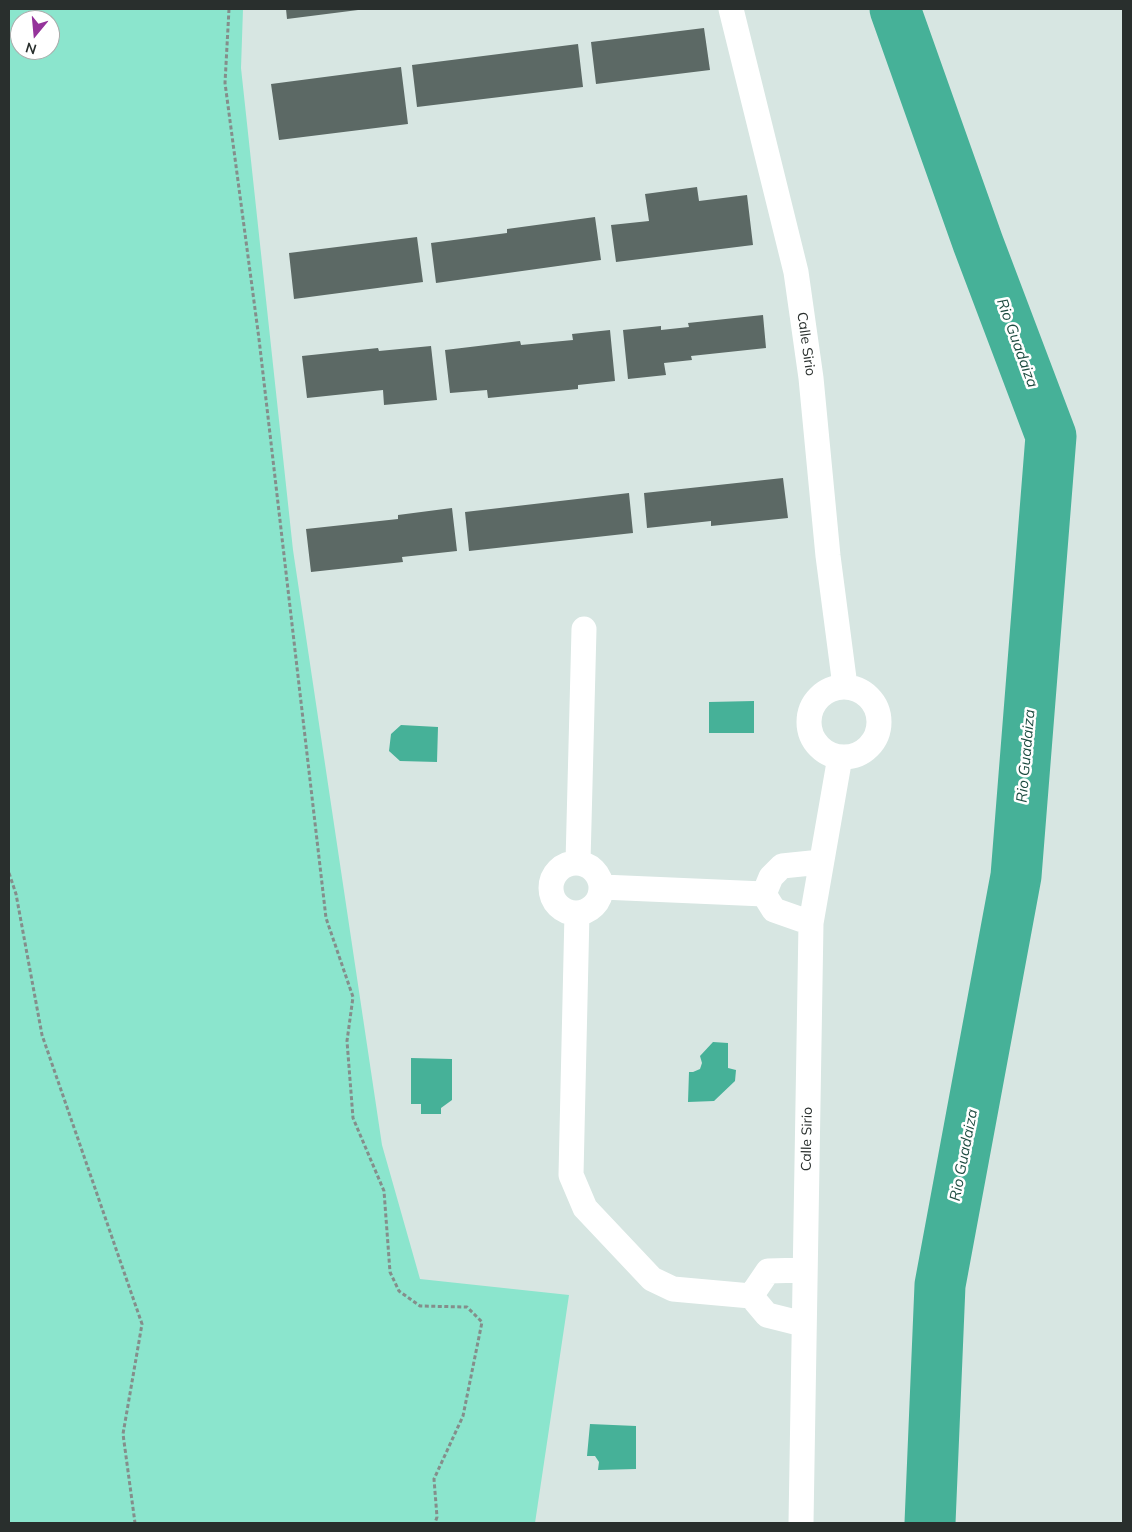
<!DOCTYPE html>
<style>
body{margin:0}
#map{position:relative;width:1132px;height:1532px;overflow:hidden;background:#d7e6e2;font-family:Mulish,sans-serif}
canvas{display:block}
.frame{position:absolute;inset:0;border:10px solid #292f2d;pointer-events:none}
.north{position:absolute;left:10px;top:10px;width:50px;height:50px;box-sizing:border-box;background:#fff;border:1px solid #a9acab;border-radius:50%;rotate:197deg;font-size:14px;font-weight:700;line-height:20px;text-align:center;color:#292f2d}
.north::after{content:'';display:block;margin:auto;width:18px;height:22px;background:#95339b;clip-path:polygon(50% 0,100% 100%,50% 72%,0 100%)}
</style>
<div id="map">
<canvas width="1132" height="1532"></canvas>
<div class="frame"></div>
<div class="north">N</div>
</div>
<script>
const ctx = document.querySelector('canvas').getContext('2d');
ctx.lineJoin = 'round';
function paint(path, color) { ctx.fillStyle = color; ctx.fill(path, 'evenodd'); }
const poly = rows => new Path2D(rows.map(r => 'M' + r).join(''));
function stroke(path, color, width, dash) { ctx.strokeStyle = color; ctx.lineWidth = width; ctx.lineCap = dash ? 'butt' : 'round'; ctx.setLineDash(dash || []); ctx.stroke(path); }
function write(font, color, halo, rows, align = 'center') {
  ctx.font = font + ' Mulish,sans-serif'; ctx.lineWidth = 5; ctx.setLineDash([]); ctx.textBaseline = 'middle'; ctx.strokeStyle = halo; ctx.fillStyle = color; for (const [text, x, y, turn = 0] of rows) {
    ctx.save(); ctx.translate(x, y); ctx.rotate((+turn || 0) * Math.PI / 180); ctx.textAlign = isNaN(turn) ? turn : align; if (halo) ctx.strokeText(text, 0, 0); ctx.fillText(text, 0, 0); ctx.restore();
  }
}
const green = poly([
 [9,9,243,9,241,68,293,550,382,1145,420,1279,569,1295,535,1523,9,1523],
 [20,20,50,20,50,50,20,50]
]);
const water = poly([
 [754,701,754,733,709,733,709,702],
 [401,725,438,727,437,762,400,761,389,751,391,734],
 [713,1042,728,1043,728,1068,736,1070,735,1081,714,1101,688,1102,689,1072,693,1072,700,1069,702,1063,700,1056],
 [411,1058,452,1059,452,1100,441,1108,441,1114,421,1114,421,1104,411,1104],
 [590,1424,636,1426,636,1469,598,1470,599,1462,595,1456,587,1456]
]);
const river = poly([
 [895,9,978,243,1051,436,1016,876,940,1285,930,1523]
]);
const building = poly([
 [286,9,358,9,358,10,287,19],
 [704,28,710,70,596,84,591,42],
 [578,44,583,87,417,107,412,65],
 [401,67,408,124,279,140,271,84],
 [697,187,699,201,747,195,753,245,616,262,611,225,649,221,645,194],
 [595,217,601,260,436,283,431,243,507,233,507,229],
 [417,237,423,282,294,299,289,253],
 [763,315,766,348,691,356,692,360,664,363,666,375,628,379,623,330,661,326,661,330,689,327,688,323],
 [610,330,615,381,578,385,578,389,488,398,487,390,450,393,445,350,520,341,521,345,573,340,572,334],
 [431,346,437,400,384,405,383,390,307,398,302,356,378,348,379,351],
 [783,478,788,518,711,526,711,521,647,528,644,493],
 [629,493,633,533,469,551,465,512],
 [452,508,457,551,402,557,403,562,311,572,306,529,398,519,398,515]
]);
const path = poly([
 [229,9,225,83,259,339,326,918,353,997,347,1041,353,1118,384,1191,390,1272,399,1291,420,1306,467,1307,482,1322,463,1416,434,1479,437,1517,435,1523],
 [9,873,16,894,42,1035,142,1324,123,1434,135,1523]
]);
const minor = poly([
 [731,9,796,272,811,378,828,556,845,686],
 '809 722a35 35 0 1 1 70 0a35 35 0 1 1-70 0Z',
 [578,862,584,629],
 '551 888a25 25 0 1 1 50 0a25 25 0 1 1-50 0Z',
 [602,887,764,894],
 [577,913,571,1175,585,1208,652,1279,673,1289,751,1296],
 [811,923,774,910,764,894,771,877,782,866,821,862],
 [803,1324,767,1315,751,1296,768,1271,804,1270],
 [801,1523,811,923,840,757]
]);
const streetNames = [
 ["Calle Sirio",806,344,82],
 ["Calle Sirio",807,1139,-89]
];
const waterNames = [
 ["Rio Guadaiza",1017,343,70],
 ["Rio Guadaiza",1026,756,-85],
 ["Rio Guadaiza",964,1155,-79]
];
paint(green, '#8be5cd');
paint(water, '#46b198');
stroke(river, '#46b198', 51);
paint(building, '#5c6965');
stroke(path, '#848e8b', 3, [4, 2.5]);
stroke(minor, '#fff', 25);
write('14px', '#292f2d', '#fff', streetNames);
write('italic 15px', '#1e4c41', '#fff', waterNames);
</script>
